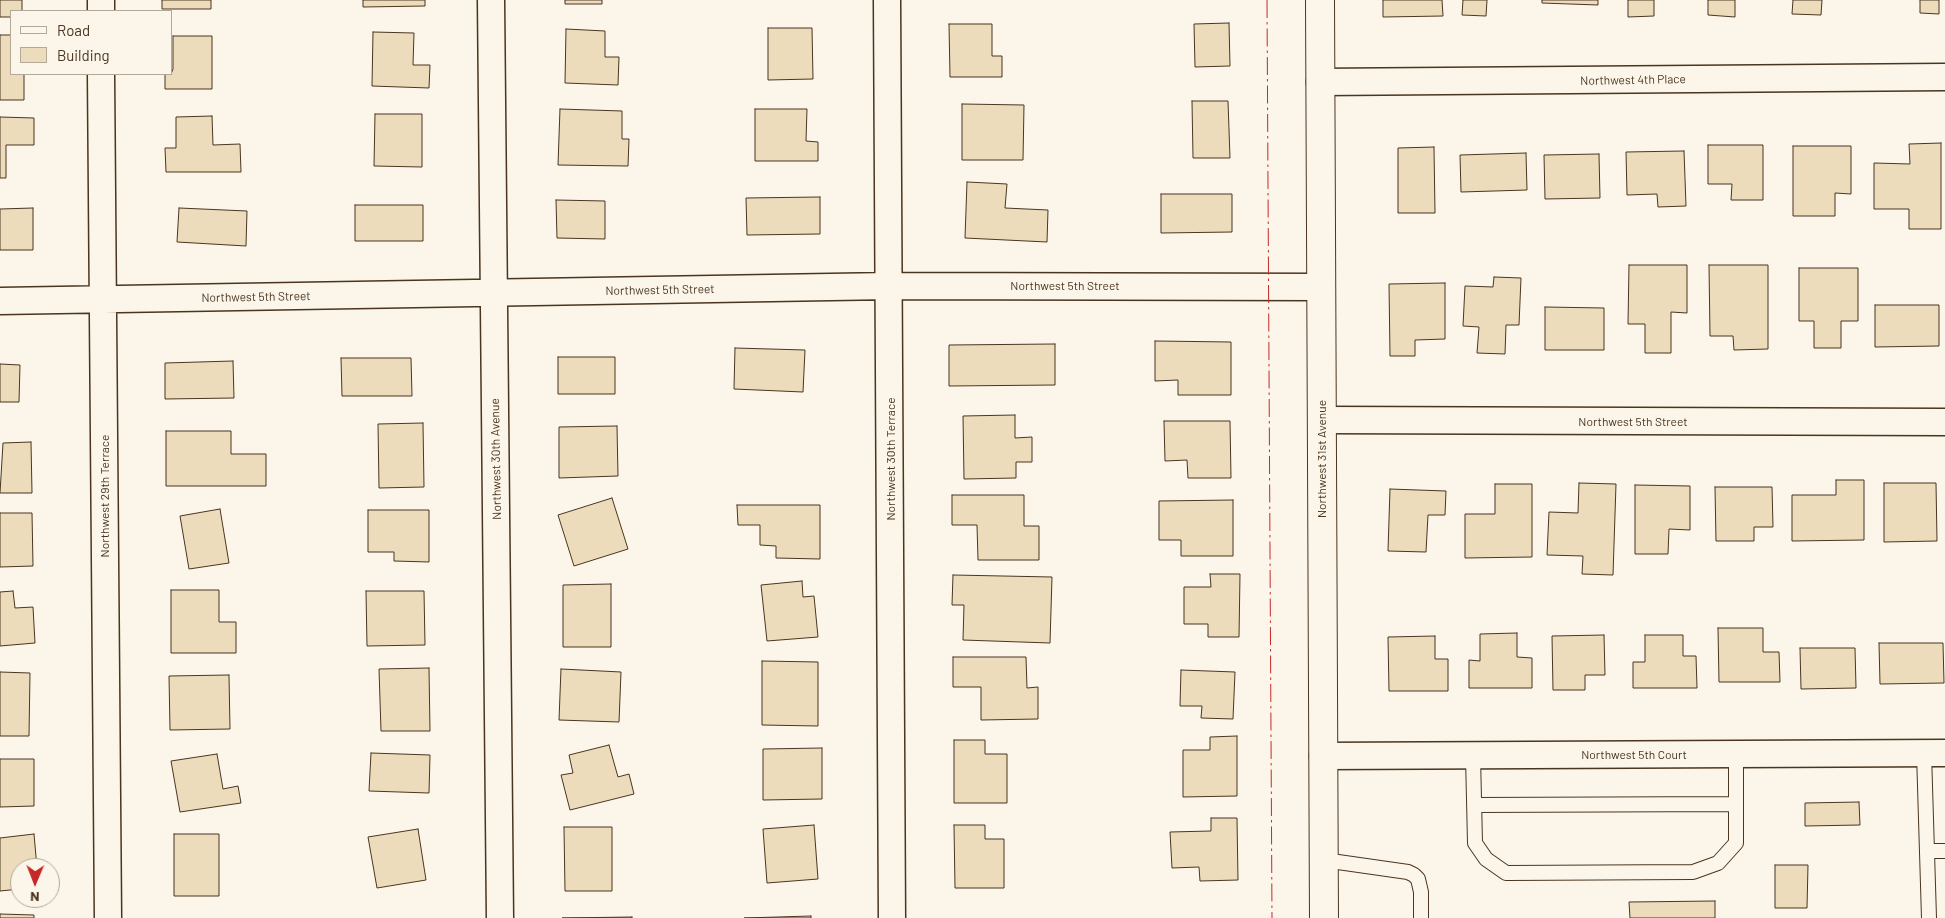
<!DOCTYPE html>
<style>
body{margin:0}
#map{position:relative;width:1945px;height:918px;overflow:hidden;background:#fbf6e9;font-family:Barlow,sans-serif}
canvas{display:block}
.legend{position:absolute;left:10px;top:10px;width:162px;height:65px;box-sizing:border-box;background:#fbf6e9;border:1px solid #b4a999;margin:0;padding:6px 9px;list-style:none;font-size:15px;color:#4a3520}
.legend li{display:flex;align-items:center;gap:10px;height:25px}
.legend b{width:25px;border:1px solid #b4a999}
.north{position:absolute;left:10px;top:858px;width:50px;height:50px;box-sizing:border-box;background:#fbf6e9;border:1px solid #b4a999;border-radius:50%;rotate:181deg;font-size:14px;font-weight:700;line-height:20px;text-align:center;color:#4a3520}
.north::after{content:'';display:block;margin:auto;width:18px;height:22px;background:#c62828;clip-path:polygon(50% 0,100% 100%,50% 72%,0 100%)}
</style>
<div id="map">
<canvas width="1945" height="918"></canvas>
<ul class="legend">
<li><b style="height:6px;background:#fbf6e9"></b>Road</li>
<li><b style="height:14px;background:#ecdcbc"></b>Building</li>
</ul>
<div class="north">N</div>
</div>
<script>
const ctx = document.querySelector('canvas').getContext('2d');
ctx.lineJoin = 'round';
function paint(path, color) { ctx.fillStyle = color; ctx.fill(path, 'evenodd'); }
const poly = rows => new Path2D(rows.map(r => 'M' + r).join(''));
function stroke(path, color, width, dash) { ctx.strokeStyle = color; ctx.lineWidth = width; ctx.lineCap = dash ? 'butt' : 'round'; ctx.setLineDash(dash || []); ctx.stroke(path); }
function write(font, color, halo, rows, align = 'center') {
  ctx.font = font + ' Barlow,sans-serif'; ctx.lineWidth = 4; ctx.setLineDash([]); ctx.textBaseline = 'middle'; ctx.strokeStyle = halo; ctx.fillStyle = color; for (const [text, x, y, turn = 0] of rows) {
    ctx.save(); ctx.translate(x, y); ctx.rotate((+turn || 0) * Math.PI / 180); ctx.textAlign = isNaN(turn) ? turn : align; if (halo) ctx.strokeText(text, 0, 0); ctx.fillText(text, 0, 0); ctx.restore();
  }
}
const building = poly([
 [0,0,22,0,22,11,11,11,11,17,0,17,0,0],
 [162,0,211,0,211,9,162,9,162,0],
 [363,0,425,0,425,6,363,7,363,0],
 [565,0,602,0,602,4,565,4,565,0],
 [1383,0,1442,0,1443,16,1383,17,1383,0],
 [1463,0,1487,0,1486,16,1462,15,1463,0],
 [1542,0,1598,0,1598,5,1542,3,1542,0],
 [1628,0,1654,0,1654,16,1628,17,1628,0],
 [1708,0,1735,0,1735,17,1708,15,1708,0],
 [1793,0,1822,0,1821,15,1792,14,1793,0],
 [1920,0,1939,0,1939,14,1920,13,1920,0],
 [1229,23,1230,66,1195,67,1194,24,1229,23],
 [949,24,992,24,992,56,1002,56,1002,77,950,77,949,24],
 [768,28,812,28,813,79,768,80,768,28],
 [566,29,605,31,605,57,619,57,618,85,565,83,566,29],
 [373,32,414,33,413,65,430,65,429,88,372,86,373,32],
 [0,35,11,35,11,74,24,74,24,100,0,100,0,35],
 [173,36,212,36,212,89,165,89,165,74,171,74,173,69,173,36],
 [1192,101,1228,101,1230,158,1193,158,1192,101],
 [962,104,1024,105,1023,160,962,160,962,104],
 [560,109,622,111,622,139,629,139,628,166,558,165,560,109],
 [755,109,807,109,806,141,818,142,818,161,755,161,755,109],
 [375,114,422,114,422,167,374,166,375,114],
 [212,116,213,145,240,144,241,172,166,172,165,148,176,148,176,117,212,116],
 [0,117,34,118,34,145,6,145,6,178,0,178,0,117],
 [1941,143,1941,229,1909,229,1909,209,1874,209,1874,163,1910,164,1909,144,1941,143],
 [1708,145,1763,145,1763,200,1731,200,1732,184,1708,184,1708,145],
 [1793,146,1851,146,1851,194,1835,193,1835,216,1793,216,1793,146],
 [1434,147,1435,213,1398,213,1398,148,1434,147],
 [1684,151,1686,206,1658,207,1657,194,1627,195,1626,152,1684,151],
 [1526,153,1527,190,1461,192,1460,155,1526,153],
 [1599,154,1600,198,1545,199,1544,155,1599,154],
 [967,182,1007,184,1005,208,1048,210,1047,242,965,238,967,182],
 [1161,194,1232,194,1232,232,1161,233,1161,194],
 [820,197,820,234,747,235,746,198,820,197],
 [556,200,605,201,605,239,557,238,556,200],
 [355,205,423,205,423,241,355,241,355,205],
 [33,208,33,250,0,250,0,209,33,208],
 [179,208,247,211,246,246,177,242,179,208],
 [1629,265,1687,265,1687,313,1671,312,1671,353,1645,353,1645,324,1628,324,1629,265],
 [1709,265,1768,265,1768,349,1734,350,1733,336,1710,336,1709,265],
 [1799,268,1858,268,1858,321,1841,321,1841,348,1814,348,1814,321,1799,321,1799,268],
 [1494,277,1521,278,1519,325,1506,325,1505,354,1477,353,1479,327,1463,326,1465,286,1493,287,1494,277],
 [1445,283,1445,339,1415,340,1415,356,1390,356,1389,284,1445,283],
 [1875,305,1939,305,1939,346,1875,347,1875,305],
 [1545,307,1604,308,1604,350,1545,350,1545,307],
 [1155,341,1231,342,1231,395,1178,395,1178,380,1155,381,1155,341],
 [1055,344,1055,385,949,386,949,345,1055,344],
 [735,348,805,350,803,392,734,389,735,348],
 [558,357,615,357,615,394,558,394,558,357],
 [341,358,411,358,412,396,342,396,341,358],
 [233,361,234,398,165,399,165,363,233,361],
 [0,364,20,365,19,402,0,402,0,364],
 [1015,415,1015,438,1032,437,1032,462,1016,462,1016,478,964,479,963,416,1015,415],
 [1164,421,1230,421,1231,478,1188,478,1187,460,1165,461,1164,421],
 [423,423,424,487,379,488,378,424,423,423],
 [617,426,618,476,559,478,559,427,617,426],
 [166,431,231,431,231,454,266,454,266,486,166,486,166,431],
 [31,442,32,493,0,493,3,443,31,442],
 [1836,480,1864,480,1864,540,1792,541,1792,495,1836,495,1836,480],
 [1579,483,1616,484,1613,575,1582,574,1583,556,1547,555,1549,512,1578,513,1579,483],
 [1884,483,1936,483,1937,541,1884,542,1884,483],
 [1495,484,1532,484,1532,557,1465,558,1465,514,1495,514,1495,484],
 [1635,485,1690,486,1690,530,1669,529,1668,554,1635,554,1635,485],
 [1715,487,1772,487,1773,527,1754,527,1754,541,1716,541,1715,487],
 [1390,489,1446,491,1445,515,1428,515,1426,552,1388,551,1390,489],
 [952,495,1024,495,1024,526,1039,526,1039,560,978,560,977,525,952,525,952,495],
 [612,498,628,549,574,566,558,515,612,498],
 [1233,500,1233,556,1181,556,1181,540,1159,540,1159,501,1233,500],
 [737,505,820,505,820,559,776,558,776,546,760,545,760,525,738,525,737,505],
 [220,509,229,563,189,569,180,516,220,509],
 [368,510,429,510,429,562,394,561,394,552,368,552,368,510],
 [0,513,32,513,33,566,0,567,0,513],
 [1210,574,1240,574,1239,637,1208,637,1208,624,1184,624,1184,587,1211,587,1210,574],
 [953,575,1052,577,1050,643,963,640,964,605,952,605,953,575],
 [802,581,803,597,814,596,818,637,767,641,761,585,802,581],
 [611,584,611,647,563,647,563,585,611,584],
 [171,590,219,590,219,622,236,622,236,653,171,653,171,590],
 [13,591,15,608,33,607,35,643,0,646,0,592,13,591],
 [366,591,424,591,425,645,367,646,366,591],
 [1718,628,1763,628,1763,652,1779,652,1780,682,1719,682,1718,628],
 [1517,633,1517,657,1532,658,1532,688,1469,688,1469,660,1480,661,1480,634,1517,633],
 [1604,635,1605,675,1585,675,1585,690,1553,690,1552,636,1604,635],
 [1645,635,1683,635,1683,656,1696,656,1697,688,1633,688,1633,662,1645,662,1645,635],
 [1435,636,1435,659,1448,659,1448,691,1389,691,1388,637,1435,636],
 [1879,643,1943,643,1944,683,1880,684,1879,643],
 [1800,648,1855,648,1856,688,1801,689,1800,648],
 [953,657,1026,657,1027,688,1038,687,1038,719,981,720,981,687,953,687,953,657],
 [762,661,818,662,818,726,762,725,762,661],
 [429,668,430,731,381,731,379,669,429,668],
 [561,669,621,672,619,722,559,720,561,669],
 [1181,670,1235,672,1233,719,1201,718,1202,706,1180,706,1181,670],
 [0,672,30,673,29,736,0,736,0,672],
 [229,675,230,729,170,730,169,676,229,675],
 [1237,736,1237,796,1183,797,1183,750,1210,750,1210,737,1237,736],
 [954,740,985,740,985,754,1007,754,1007,803,954,803,954,740],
 [609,745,618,777,629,774,634,794,570,810,561,775,573,773,569,755,609,745],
 [822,748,822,799,763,800,763,749,822,748],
 [371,753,430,755,429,793,369,791,371,753],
 [217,754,223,789,238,786,241,803,180,812,171,761,217,754],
 [0,759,34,759,34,806,0,807,0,759],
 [1859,802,1860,825,1805,826,1805,803,1859,802],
 [1211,818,1237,818,1238,880,1200,881,1199,867,1172,868,1170,832,1211,831,1211,818],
 [814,825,818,879,767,883,763,829,814,825],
 [954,825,985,825,985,839,1004,839,1004,888,955,888,954,825],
 [564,827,612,827,612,891,565,891,564,827],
 [418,829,426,880,377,888,368,837,418,829],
 [34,834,37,868,20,868,20,889,0,891,0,838,34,834],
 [174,834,219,834,219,896,174,896,174,834],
 [1775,865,1808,865,1807,908,1775,908,1775,865],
 [1715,901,1715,918,1630,918,1629,902,1715,901],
 [0,914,34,915,34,918,0,918,0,914],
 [811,916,811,918,744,918,811,916],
 [632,917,632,918,562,918,632,917]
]);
const lane = poly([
 [1924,753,1929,918],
 [1473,756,1475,843,1486,859,1506,873,1693,872,1718,863,1736,843,1736,754],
 [1474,805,1736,804],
 [1927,851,1945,851],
 [1324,860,1408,872,1414,875,1418,879,1421,892,1421,918]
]);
const street = poly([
 [101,0,101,11],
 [491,0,500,918],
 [887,0,892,918],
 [101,74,108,918],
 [1320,82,1945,77],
 [0,301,890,286,1321,287],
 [1322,420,1945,422],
 [1323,756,1945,753]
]);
const primary = poly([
 [1320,0,1324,918]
]);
const power = poly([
 [1267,0,1272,918]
]);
const streetNames = [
 ["Northwest 4th Place",1633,80,-1],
 ["Northwest 5th Street",1065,286],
 ["Northwest 5th Street",660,290,-1],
 ["Northwest 5th Street",256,297,-1],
 ["Northwest 5th Street",1633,422],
 ["Northwest 30th Avenue",496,459,-91],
 ["Northwest 30th Terrace",891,459,-90],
 ["Northwest 31st Avenue",1322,459,-90],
 ["Northwest 29th Terrace",105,496,-90],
 ["Northwest 5th Court",1634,755]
];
paint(building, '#ecdcbc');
stroke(building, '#4a3520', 1);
stroke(lane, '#4a3520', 16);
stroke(street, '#4a3520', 29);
stroke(primary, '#4a3520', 30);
stroke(lane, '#fbf6e9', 14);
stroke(street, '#fbf6e9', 26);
stroke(primary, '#fbf6e9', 28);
stroke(power, '#c62828', 1, [18, 4, 2.5, 4]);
write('12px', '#4a3520', '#fbf6e9', streetNames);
</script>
